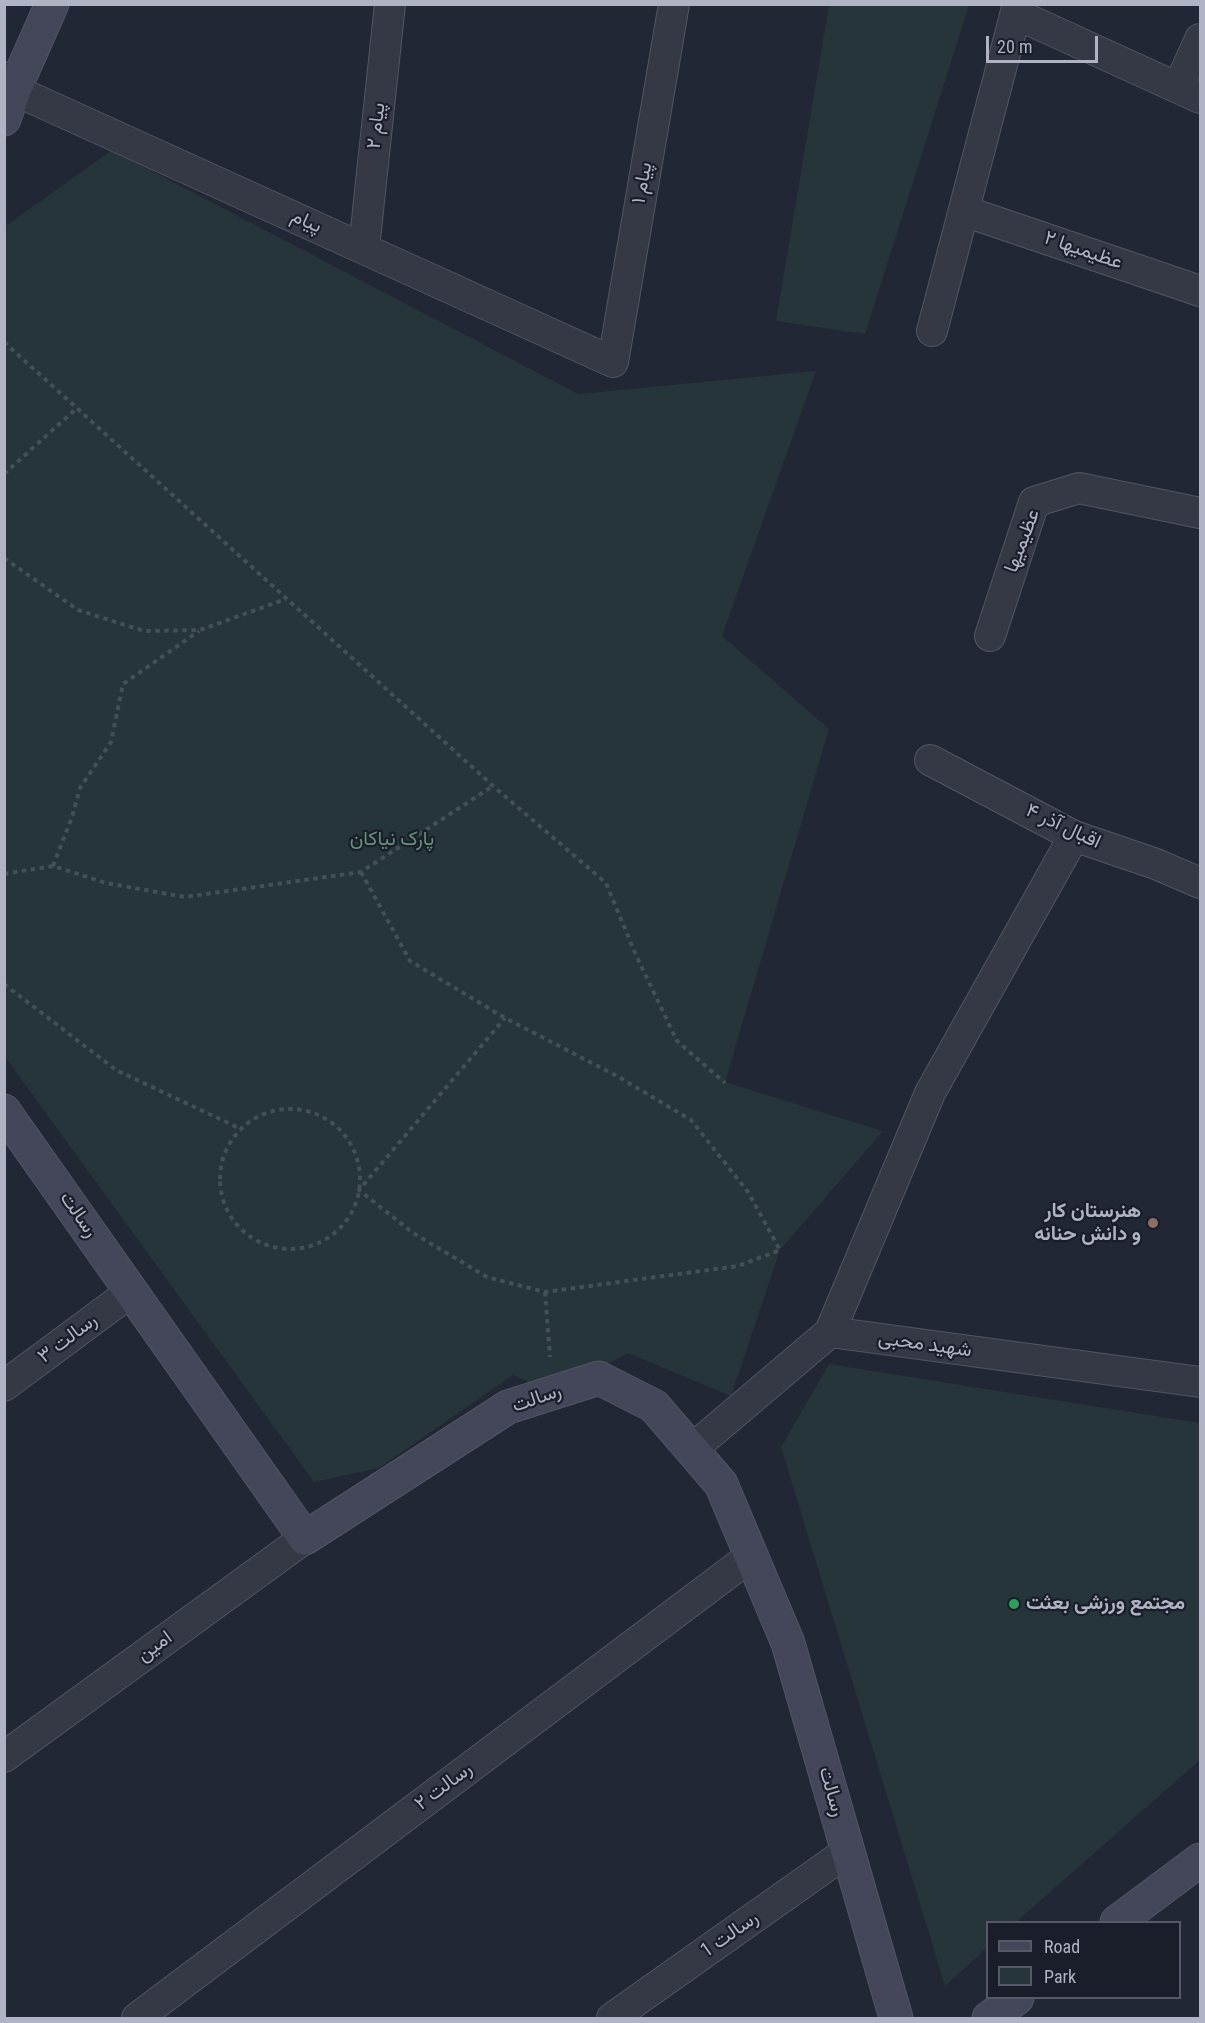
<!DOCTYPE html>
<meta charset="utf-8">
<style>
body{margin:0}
#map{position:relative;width:1205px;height:2023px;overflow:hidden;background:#212735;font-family:"Roboto Condensed",sans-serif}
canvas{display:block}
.frame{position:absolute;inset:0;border:6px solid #afb3c3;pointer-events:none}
.legend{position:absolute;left:986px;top:1921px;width:195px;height:78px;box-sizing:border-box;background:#1a1e2b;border:2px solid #565a68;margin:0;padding:8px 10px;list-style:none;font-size:18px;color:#afb3c3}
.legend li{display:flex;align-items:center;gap:12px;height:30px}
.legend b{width:30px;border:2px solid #565a68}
.scale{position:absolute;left:986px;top:36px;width:112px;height:27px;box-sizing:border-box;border:3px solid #afb3c3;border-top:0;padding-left:8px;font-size:18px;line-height:21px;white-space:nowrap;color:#afb3c3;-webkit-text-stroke:4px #1a1e2b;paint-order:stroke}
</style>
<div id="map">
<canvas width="1205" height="2023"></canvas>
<div class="frame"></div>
<ul class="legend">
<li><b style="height:8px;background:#434759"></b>Road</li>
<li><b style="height:16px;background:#263539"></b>Park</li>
</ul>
<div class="scale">20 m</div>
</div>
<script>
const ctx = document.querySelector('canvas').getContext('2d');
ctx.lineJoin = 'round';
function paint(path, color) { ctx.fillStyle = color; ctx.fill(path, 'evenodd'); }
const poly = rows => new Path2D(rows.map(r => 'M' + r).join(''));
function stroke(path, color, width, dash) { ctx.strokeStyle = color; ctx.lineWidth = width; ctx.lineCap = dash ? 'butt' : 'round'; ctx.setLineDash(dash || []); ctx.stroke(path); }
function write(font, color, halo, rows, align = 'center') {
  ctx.font = font + ' "Roboto Condensed",Vazirmatn,sans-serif'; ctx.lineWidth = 4.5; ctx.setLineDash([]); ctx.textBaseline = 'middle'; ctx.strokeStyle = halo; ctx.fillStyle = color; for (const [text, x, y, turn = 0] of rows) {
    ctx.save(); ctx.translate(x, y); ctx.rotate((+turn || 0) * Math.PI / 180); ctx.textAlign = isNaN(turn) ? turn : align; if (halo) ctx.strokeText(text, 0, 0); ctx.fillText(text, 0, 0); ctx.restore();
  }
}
const green = poly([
 [829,5,969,5,865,334,776,321],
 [112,150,578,394,816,371,722,636,829,729,725,1082,883,1131,780,1250,731,1396,628,1353,553,1393,513,1375,379,1468,314,1482,5,1057,4,227],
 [829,1364,1200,1423,1200,1760,1016,1922,988,1922,987,1948,945,1986,781,1447]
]);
const path = poly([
 [4,342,493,786,606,883,635,953,677,1041,725,1083],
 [4,474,77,408],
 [4,558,78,610,144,631,200,630,286,599],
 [53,866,72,817,80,788,111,742,123,684,199,631],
 [361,872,410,961,505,1018,617,1076,691,1120,748,1192,780,1250,738,1266,545,1292,487,1277,413,1233,359,1190,505,1018],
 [4,874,53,866,106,883,185,897,361,872,493,786],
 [4,984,116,1070,241,1129],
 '220 1179a70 70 0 1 1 140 0a70 70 0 1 1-140 0Z',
 [545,1292,550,1357]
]);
const street = poly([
 [1016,14,1200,98],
 [4,77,14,90,613,362,674,4],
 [1178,88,1200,39],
 [964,211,1200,291],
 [364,248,390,4],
 [932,331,1018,4],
 [990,636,1034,502,1079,488,1200,513],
 [930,760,1074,836,1156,864,1200,883],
 [830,1332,930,1093,1074,836],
 [4,1386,132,1291],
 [691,1450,830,1332,1200,1382],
 [4,1757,305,1538],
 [137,2018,751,1556],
 [612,2018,848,1851]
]);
const secondary = poly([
 [4,119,14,90,52,4],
 [4,1111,305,1538,508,1407,599,1378,654,1406,721,1484,788,1643,896,2018],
 [1117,1922,1200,1860],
 [989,2018,1017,1998]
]);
const markers = [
 [1153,1223,6,"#8d6e63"],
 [1014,1604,6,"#2e9e5b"]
];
const streetNames = [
 ["پیام ۲",377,126,-84],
 ["پیام ۱",643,183,-80],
 ["پیام",306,222,24],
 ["عظیمیها ۲",1083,251,19],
 ["عظیمیها",1023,541,-69],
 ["اقبال آذر ۴",1063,827,25],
 ["رسالت",78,1215,55],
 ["رسالت ۳",68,1339,-37],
 ["شهید محبی",925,1345,8],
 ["رسالت",537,1399,-19],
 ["امین",155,1647,-36],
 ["رسالت ۲",444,1787,-37],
 ["رسالت",831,1792,74],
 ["رسالت 1",730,1935,-35]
];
const parkNames = [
 ["پارک نیاکان",392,840]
];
const poiNames = [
 ["هنرستان کار",1141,1212],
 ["و دانش حنانه",1141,1235],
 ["مجتمع ورزشی بعثت",1026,1604,"left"]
];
paint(green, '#263539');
stroke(street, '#525664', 32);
stroke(secondary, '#525664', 35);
stroke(path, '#435056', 4, [4.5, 4.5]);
stroke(street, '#353946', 30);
stroke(secondary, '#434759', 33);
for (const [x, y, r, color] of markers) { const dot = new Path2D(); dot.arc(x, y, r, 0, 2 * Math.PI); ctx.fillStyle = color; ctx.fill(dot); stroke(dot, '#1a1e2b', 2); }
write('20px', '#afb3c3', '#1a1e2b', streetNames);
write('20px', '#689179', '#1a1e2b', parkNames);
write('bold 20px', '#afb3c3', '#1a1e2b', poiNames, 'right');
</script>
